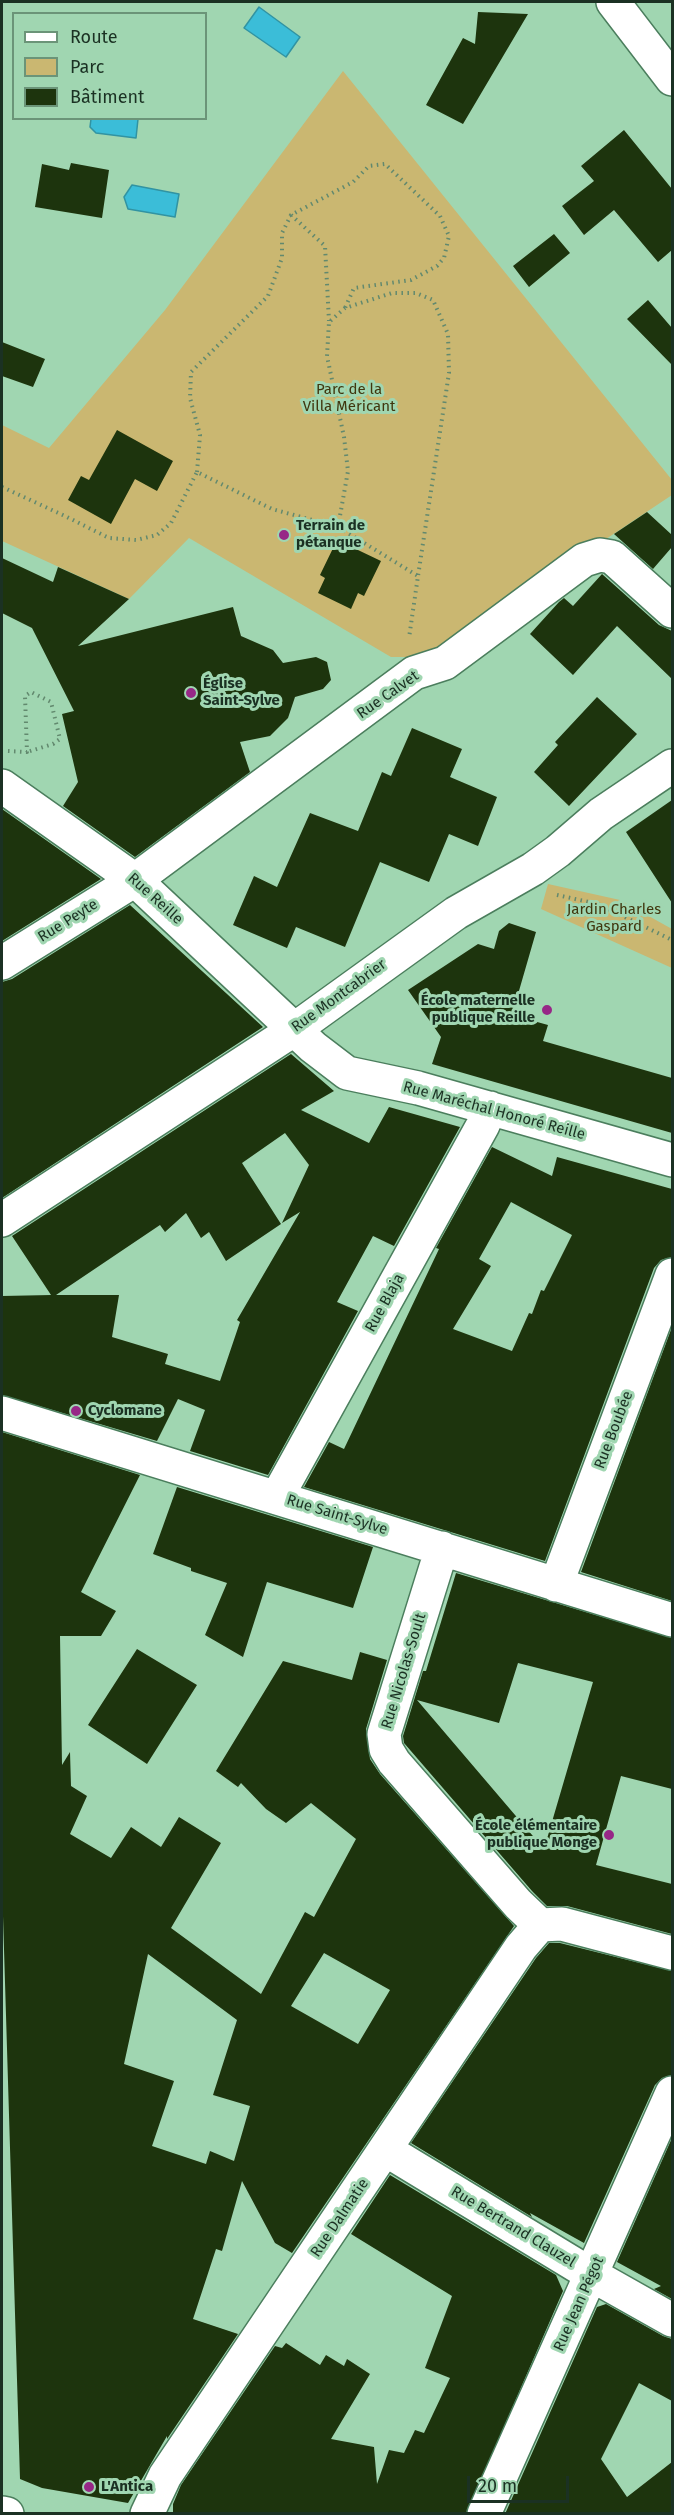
<!DOCTYPE html>
<meta charset="utf-8">
<style>
body{margin:0}
#map{position:relative;width:674px;height:2515px;overflow:hidden;background:#a0d6b1;font-family:"Fira Sans",sans-serif}
canvas{display:block}
.frame{position:absolute;inset:0;border:3px solid #1b3123;pointer-events:none}
.legend{position:absolute;left:12px;top:12px;width:195px;height:108px;box-sizing:border-box;background:#a0d6b1;border:2px solid #6b9478;margin:0;padding:8px 10px;list-style:none;font-size:18px;color:#1b3123}
.legend li{display:flex;align-items:center;gap:12px;height:30px}
.legend b{width:30px;border:2px solid #6b9478}
.scale{position:absolute;left:467px;top:2476px;width:102px;height:27px;box-sizing:border-box;border:3px solid #1b3123;border-top:0;padding-left:8px;font-size:18px;line-height:21px;white-space:nowrap;color:#1b3123;-webkit-text-stroke:4px #a0d6b1;paint-order:stroke}
</style>
<div id="map">
<canvas width="674" height="2515"></canvas>
<div class="frame"></div>
<ul class="legend">
<li><b style="height:8px;background:#fff"></b>Route</li>
<li><b style="height:16px;background:#cab771"></b>Parc</li>
<li><b style="height:16px;background:#1d340d"></b>Bâtiment</li>
</ul>
<div class="scale">20 m</div>
</div>
<script>
const ctx = document.querySelector('canvas').getContext('2d');
ctx.lineJoin = 'round';
function paint(path, color) { ctx.fillStyle = color; ctx.fill(path, 'evenodd'); }
const poly = rows => new Path2D(rows.map(r => 'M' + r).join(''));
function stroke(path, color, width, dash) { ctx.strokeStyle = color; ctx.lineWidth = width; ctx.lineCap = dash ? 'butt' : 'round'; ctx.setLineDash(dash || []); ctx.stroke(path); }
function write(font, color, halo, rows, align = 'center') {
  ctx.font = font + ' "Fira Sans",sans-serif'; ctx.lineWidth = 6; ctx.setLineDash([]); ctx.textBaseline = 'middle'; ctx.strokeStyle = halo; ctx.fillStyle = color; for (const [text, x, y, turn = 0] of rows) {
    ctx.save(); ctx.translate(x, y); ctx.rotate((+turn || 0) * Math.PI / 180); ctx.textAlign = isNaN(turn) ? turn : align; if (halo) ctx.strokeText(text, 0, 0); ctx.fillText(text, 0, 0); ctx.restore();
  }
}
const green = poly([
 [343,71,672,480,672,495,429,657,391,657,189,538,129,599,2,541,2,425,49,448,165,310],
 [548,884,620,900,672,929,672,968,541,909]
]);
const water = poly([
 [259,7,300,37,286,57,244,28,259,7],
 [91,119,138,119,136,138,96,133,90,127,91,119],
 [132,185,179,194,175,217,128,209,124,197,132,185]
]);
const building = poly([
 [478,12,528,14,463,124,426,105,463,38,475,44],
 [624,130,672,189,672,250,658,262,614,210,584,235,562,206,594,181,581,166],
 [71,163,109,170,102,218,35,207,42,164,69,170],
 [554,234,570,253,529,287,513,266],
 [648,300,672,328,672,365,627,319],
 [2,342,45,359,33,387,2,376],
 [117,430,173,461,157,491,135,479,111,524,68,500,81,476,89,480],
 [647,512,672,535,672,547,653,569,614,534],
 [337,540,381,561,364,596,358,593,351,609,318,593,325,578,320,575],
 [2,558,53,582,58,567,129,599,78,646,233,607,241,636,273,650,283,663,316,657,327,662,331,680,323,689,295,697,288,718,270,736,240,742,250,772,135,857,63,806,78,782,62,714,74,711,32,628,2,613],
 [602,574,659,625,672,631,672,679,617,626,573,675,530,634,559,602,564,598,573,606],
 [597,697,637,734,569,806,534,772,558,745,555,742],
 [412,728,462,749,450,777,497,797,478,846,449,834,429,882,380,862,345,947,296,927,287,948,233,925,254,876,277,887,310,813,358,831,382,772,391,776],
 [672,800,672,903,626,832],
 [2,809,101,879,2,941],
 [130,905,263,1027,2,1198,2,982,12,979],
 [509,923,536,932,512,1015,548,1025,543,1041,672,1078,672,1133,432,1064,441,1037,408,990,478,944,494,949,499,931],
 [291,1054,334,1091,301,1110,369,1143,389,1107,460,1127,394,1246,373,1236,337,1302,358,1311,268,1475,190,1451,205,1410,178,1399,157,1441,2,1395,2,1296,51,1295,12,1236],
 [285,1133,309,1165,282,1223,300,1212,237,1320,240,1322,220,1381,165,1364,168,1354,112,1337,119,1295,56,1295,160,1225,165,1232,186,1213,201,1238,209,1232,226,1261,281,1224,242,1163],
 [492,1147,552,1176,557,1157,672,1189,672,1257,661,1260,654,1268,545,1561,304,1487,329,1442,344,1449,439,1249,436,1248],
 [511,1202,572,1235,544,1291,541,1290,532,1314,529,1313,512,1351,453,1329,491,1266,479,1259],
 [672,1327,672,1601,581,1572],
 [2,1432,140,1475,81,1592,116,1611,101,1636,60,1636,62,1765,70,1752,71,1786,87,1796,70,1834,111,1858,131,1827,161,1847,179,1817,221,1843,171,1928,261,1994,305,1912,314,1917,356,1839,311,1803,286,1823,266,1809,241,1783,238,1787,216,1771,283,1661,352,1680,360,1652,387,1660,366,1729,370,1759,380,1774,514,1926,292,2253,275,2243,242,2181,222,2251,216,2249,193,2319,238,2334,167,2439,167,2436,128,2503,42,2488,20,2479,2,1883],
 [324,1953,390,1990,358,2044,291,2006],
 [148,1954,237,2020,213,2095,250,2106,234,2161,210,2151,206,2164,152,2146,174,2081,124,2064],
 [177,1487,373,1547,353,1608,267,1582,243,1657,205,1635,227,1583,191,1571,191,1568,153,1554],
 [456,1573,672,1638,672,1789,621,1776,596,1865,672,1884,672,1934,567,1906,547,1906,532,1891,404,1743,403,1736,423,1671,426,1671],
 [518,1663,593,1682,544,1849,417,1700,499,1723],
 [137,1649,197,1685,147,1764,88,1725],
 [549,1943,560,1943,672,1971,672,2075,662,2078,655,2085,584,2243,530,2213,532,2217,411,2143,536,1958],
 [672,2138,672,2299,654,2289,661,2286,617,2262],
 [390,2175,556,2275,563,2291,466,2514,173,2514,173,2504,181,2485,275,2346,282,2348,286,2343,320,2365,326,2355,344,2366,347,2359,370,2374,331,2439,374,2447,377,2484,389,2450,404,2453,415,2430,424,2433,450,2378,425,2368,452,2296,351,2234],
 [606,2304,663,2336,672,2339,672,2401,639,2383,601,2459,627,2497,672,2462,672,2514,505,2514,597,2307]
]);
const path = poly([
 [291,215,325,246,329,321],
 [197,472,200,435,190,398,191,372,268,296,282,258,282,233,291,215,353,182,369,166,385,164,440,216,449,236,444,258,437,266,411,280,354,288,345,308],
 [2,487,65,516,109,538,136,540,157,535,171,523,197,472,272,509,338,527,418,576,409,638],
 [338,527,348,471,344,437,327,356,329,322,345,308,392,293,416,293,433,300,448,334,449,373,418,576],
 [8,751,27,752,25,696,31,692,51,702,60,739,53,744,27,752],
 [557,895,598,904,672,940]
]);
const minor = poly([
 [613,2,672,79],
 [2,786,135,880,313,1047,347,1073,418,1088,672,1160],
 [2,963,135,880,414,673,445,663,584,560,600,555,612,557,672,611],
 [2,1220,295,1029,456,913,533,869,558,851,601,814,672,766],
 [2,1413,672,1620],
 [277,1497,483,1125,490,1108],
 [442,1548,384,1734,386,1749,394,1762,518,1904,540,1925,562,1924,672,1953],
 [556,1585,672,1275],
 [386,2150,592,2275,672,2320],
 [2,2513,7,2514],
 [147,2514,165,2476,521,1947,540,1925],
 [484,2514,672,2093]
]);
const markers = [
 [284,535,6,"#972787"],
 [191,693,6,"#972787"],
 [547,1010,6,"#972787"],
 [76,1411,6,"#972787"],
 [609,1835,6,"#972787"],
 [89,2487,6,"#972787"]
];
const parkNames = [
 ["Parc de la",349,390],
 ["Villa Méricant",349,407],
 ["Jardin Charles",614,910],
 ["Gaspard",614,927]
];
const poiNames = [
 ["Terrain de",296,526],
 ["pétanque",296,543],
 ["Église",203,684],
 ["Saint-Sylve",203,701],
 ["École maternelle",535,1001,"right"],
 ["publique Reille",535,1018,"right"],
 ["Cyclomane",88,1411],
 ["École élémentaire",597,1826,"right"],
 ["publique Monge",597,1843,"right"],
 ["L'Antica",101,2487]
];
const streetNames = [
 ["Rue Calvet",388,695,-35],
 ["Rue Reille",155,899,42],
 ["Rue Peyte",68,921,-32],
 ["Rue Montcabrier",339,996,-36],
 ["Rue Maréchal Honoré Reille",494,1111,15],
 ["Rue Blaja",385,1303,-61],
 ["Rue Boubée",614,1430,-69],
 ["Rue Saint-Sylve",337,1515,17],
 ["Rue Nicolas-Soult",404,1671,-73],
 ["Rue Dalmatie",340,2218,-56],
 ["Rue Bertrand Clauzel",513,2227,31],
 ["Rue Jean Pégot",579,2304,-66]
];
paint(green, '#cab771');
paint(water, '#3bbdd8');
stroke(water, '#3193a2', 1.5);
paint(building, '#1d340d');
stroke(minor, '#4b7e5d', 36);
stroke(path, '#62896e', 4, [1.5, 4.5]);
stroke(minor, '#fff', 33);
for (const [x, y, r, color] of markers) { const dot = new Path2D(); dot.arc(x, y, r, 0, 2 * Math.PI); ctx.fillStyle = color; ctx.fill(dot); stroke(dot, '#a0d6b1', 2); }
write('15px', '#40360e', '#a0d6b1', parkNames);
write('bold 15px', '#1b3123', '#a0d6b1', poiNames, 'left');
write('15px', '#1b3123', '#a0d6b1', streetNames);
</script>
